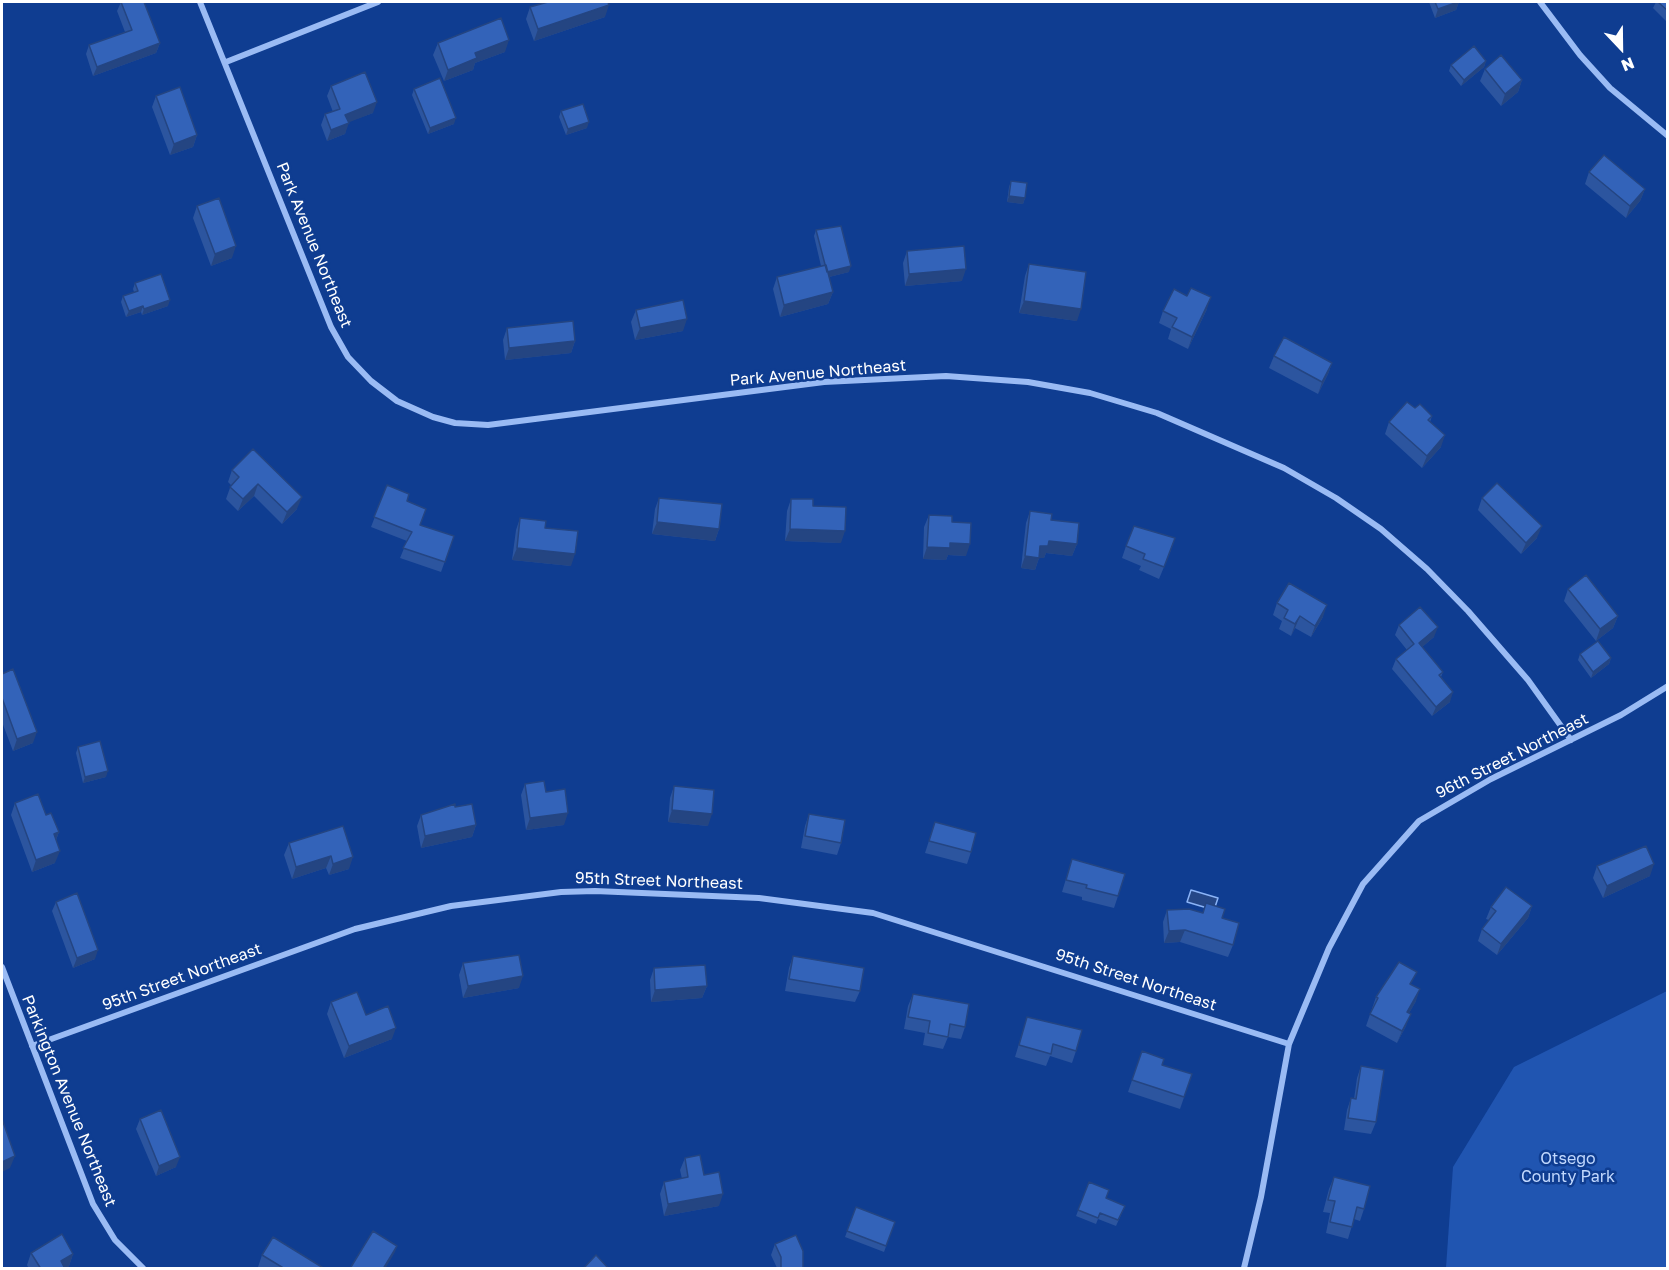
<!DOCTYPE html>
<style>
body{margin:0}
#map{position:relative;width:1669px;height:1270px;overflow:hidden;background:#0f3d91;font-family:"Golos Text",sans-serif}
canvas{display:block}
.frame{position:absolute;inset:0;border:3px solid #fff;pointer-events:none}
.north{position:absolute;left:1591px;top:18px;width:60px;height:60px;-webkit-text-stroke:4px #0f3d91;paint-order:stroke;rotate:158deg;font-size:16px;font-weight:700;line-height:24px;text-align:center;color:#fff}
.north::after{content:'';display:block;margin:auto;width:21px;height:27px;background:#fff;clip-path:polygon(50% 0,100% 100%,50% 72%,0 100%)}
</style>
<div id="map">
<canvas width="1669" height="1270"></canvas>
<div class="frame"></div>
<div class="north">N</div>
</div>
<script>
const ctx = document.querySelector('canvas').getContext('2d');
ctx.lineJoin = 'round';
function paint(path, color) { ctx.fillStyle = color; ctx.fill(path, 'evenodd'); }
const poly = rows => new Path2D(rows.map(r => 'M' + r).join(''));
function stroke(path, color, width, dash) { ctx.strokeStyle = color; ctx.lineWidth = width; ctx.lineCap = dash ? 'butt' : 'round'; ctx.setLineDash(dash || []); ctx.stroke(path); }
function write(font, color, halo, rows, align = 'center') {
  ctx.font = font + ' "Golos Text",sans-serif'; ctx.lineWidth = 5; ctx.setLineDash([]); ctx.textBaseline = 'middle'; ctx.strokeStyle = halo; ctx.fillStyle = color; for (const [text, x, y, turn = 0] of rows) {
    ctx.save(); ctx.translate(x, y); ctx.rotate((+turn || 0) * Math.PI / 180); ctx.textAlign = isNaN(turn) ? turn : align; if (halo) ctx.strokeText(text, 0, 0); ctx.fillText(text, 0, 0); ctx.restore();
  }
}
const green = poly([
 [1667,991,1667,1268,1446,1268,1453,1167,1514,1067]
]);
const water = poly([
 [1191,890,1218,898,1214,910,1187,902,1191,890]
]);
const street = poly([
 [200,2,331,327,348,357,371,381,397,401,433,417,455,423,488,425,824,382,946,376,1028,382,1090,393,1157,413,1284,468,1336,498,1381,529,1427,569,1468,611,1528,680,1571,740],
 [1540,2,1580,55,1610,88,1668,136],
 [226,62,378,2],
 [2,967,93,1204,115,1240,143,1268],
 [32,1046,355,929,451,906,561,892,595,891,759,898,873,913,1289,1044],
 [1244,1268,1261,1197,1289,1044,1329,948,1363,884,1419,821,1491,779,1621,715,1668,686]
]);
const wall = poly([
 [121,2,160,43,156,53,93,76,86,54,89,45,125,32,117,11],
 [1429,2,1459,2,1456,10,1435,18],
 [1656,2,1668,2,1668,23,1653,8],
 [530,7,605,17,534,41,526,19],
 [438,43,505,52,475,63,473,70,444,81,433,55],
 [1486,61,1484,67,1461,86,1449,71,1451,65],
 [1485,69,1522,80,1518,92,1501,106,1480,81],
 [331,86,373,113,348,122,345,134,327,141,321,125,325,114,333,112,327,96],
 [414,89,454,124,428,134,412,95],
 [156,96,197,135,193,147,170,155,152,107],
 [561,111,587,128,566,135,559,117],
 [1589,172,1645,189,1640,201,1626,218,1585,184],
 [1011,181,1025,198,1023,204,1007,202,1009,187],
 [197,206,232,258,211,266,193,218],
 [816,230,849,272,829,277,833,292,828,304,780,317,773,289,777,277,821,266,814,236],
 [907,251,962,281,905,286,903,263],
 [1029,264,1077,321,1019,313,1025,276],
 [135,283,168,306,142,315,141,312,126,317,121,302,123,296,134,292,133,289],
 [1207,309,1188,349,1168,339,1171,329,1159,323,1163,311],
 [636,310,683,331,635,340,631,322],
 [507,328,575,341,571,353,505,360,503,340],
 [1274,356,1332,363,1328,374,1318,394,1269,368],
 [1415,408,1432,416,1430,422,1441,447,1422,468,1385,434,1389,422],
 [253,449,297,509,282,524,254,496,238,511,226,499,231,485,228,482,232,470],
 [387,485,407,501,420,525,454,536,441,572,400,558,407,541,371,527],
 [659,498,719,529,715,541,652,534,655,509],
 [1482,498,1537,538,1521,554,1478,510],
 [791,499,813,506,841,543,785,541,787,511],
 [1030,511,1051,520,1077,544,1072,556,1046,553,1044,558,1039,558,1035,570,1021,568,1026,523],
 [929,515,952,522,966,556,948,555,946,560,923,559,924,527],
 [520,518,545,528,571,566,512,560,516,530],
 [1126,546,1171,550,1159,579,1139,570,1141,566,1122,558],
 [1568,589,1618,616,1613,628,1596,641,1564,601],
 [1277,603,1323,617,1311,637,1295,628,1291,636,1279,629,1282,621,1273,615],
 [1399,625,1434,637,1422,647,1443,672,1441,677,1450,702,1432,716,1392,669,1396,659,1407,650,1395,635],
 [1580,654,1611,658,1609,664,1591,678,1578,660],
 [2,674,33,743,13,751,2,722],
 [78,747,106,777,83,783,76,753],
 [525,784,546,792,564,825,526,830,521,795],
 [674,786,708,826,668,822,670,798],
 [15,803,46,815,59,832,56,840,55,863,32,872,11,815],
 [455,807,476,825,472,837,421,848,417,826,421,815],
 [809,814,841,843,837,855,801,848,805,826],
 [935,822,971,852,967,864,925,853],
 [343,826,349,869,329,875,326,868,292,879,284,855,289,843],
 [1072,859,1118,896,1114,908,1082,900,1082,897,1062,892],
 [1597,866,1650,876,1603,898,1593,878],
 [56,902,95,959,73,968,52,911],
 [1206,903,1222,918,1233,945,1228,957,1180,942,1164,943,1163,922,1167,910,1203,913],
 [1532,906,1528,918,1497,955,1478,941,1482,929,1489,920,1486,919,1491,907],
 [793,956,860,991,855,1002,785,991,789,968],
 [463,963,519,988,463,998,459,975],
 [654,968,707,986,702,998,651,1002,650,980],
 [1412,985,1416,1001,1409,1013,1406,1026,1397,1043,1366,1026,1376,997],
 [913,994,965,1027,961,1039,948,1037,943,1049,923,1045,925,1033,904,1029,908,1006],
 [331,1002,366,1015,392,1039,344,1058,327,1014],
 [1027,1017,1076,1051,1072,1063,1050,1056,1046,1066,1015,1057],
 [1142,1051,1162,1065,1192,1074,1180,1109,1128,1092],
 [1361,1066,1376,1122,1371,1134,1344,1130,1347,1110,1351,1098,1354,1099,1357,1078],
 [140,1119,176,1167,156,1176,136,1129],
 [685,1158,704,1175,719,1206,664,1216,660,1194,664,1182,682,1179,680,1170],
 [1334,1177,1364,1209,1360,1221,1354,1219,1348,1239,1326,1233,1330,1213,1323,1212,1329,1189],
 [1089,1182,1106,1198,1125,1206,1116,1226,1098,1219,1096,1224,1076,1216],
 [856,1207,895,1222,884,1252,845,1237],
 [775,1244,803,1269,777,1268,771,1255],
 [31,1253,73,1254,69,1266,65,1269,29,1269,27,1265],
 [262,1255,325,1269,260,1269,258,1267]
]);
const shadedWall = poly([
 [1459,2,1456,10,1435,18,1438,9],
 [609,5,605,17,534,41,538,29],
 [509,40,505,52,475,63,473,70,444,81,448,70,475,53],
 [160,43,156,53,93,76,97,67],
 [1486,61,1484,67,1461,86,1464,80],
 [1522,80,1518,92,1501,106,1505,94],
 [377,102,373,113,342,125,345,115],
 [456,118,454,124,428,134,430,128],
 [589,122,587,128,566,135,568,129],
 [349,123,345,134,327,141,331,130],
 [197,135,193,147,170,155,174,144],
 [1645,189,1640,201,1626,218,1630,206],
 [1009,196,1025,198,1023,204,1007,202],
 [236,246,232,258,211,266,215,254],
 [851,266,849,272,825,278,827,272],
 [966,269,962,281,905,286,909,274],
 [833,292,828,304,780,317,784,305],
 [1211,297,1207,309,1188,349,1192,337],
 [170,300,168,306,142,315,144,309],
 [1024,301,1081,309,1077,321,1019,313],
 [143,306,141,312,126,317,129,311],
 [687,319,683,331,635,340,640,328],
 [575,341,571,353,505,360,509,348],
 [1332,363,1328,374,1318,394,1322,382],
 [1445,435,1441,447,1422,468,1427,456],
 [258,484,254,496,238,511,243,499],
 [302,497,297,509,282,524,287,512],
 [657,522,719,529,715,541,652,534],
 [1542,526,1537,538,1521,554,1526,543],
 [790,529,845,531,841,543,785,541],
 [1049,541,1077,544,1072,556,1046,553,1044,558,1039,558,1035,570,1021,568,1025,556],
 [950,543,970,544,966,556,948,555,946,560,923,559,927,547],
 [517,548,575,554,571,566,512,560],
 [1327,605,1323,617,1311,637,1315,626],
 [1300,616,1295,628,1291,636,1295,624],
 [1618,616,1613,628,1596,641,1600,629],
 [1438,627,1434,637,1415,653,1419,643],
 [1611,658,1609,664,1591,678,1593,672],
 [1453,692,1450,702,1432,716,1436,707],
 [37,732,33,743,13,751,17,739],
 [108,771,106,777,83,783,85,777],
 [672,810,712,814,708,826,668,822],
 [568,813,564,825,526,830,530,818],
 [476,825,472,837,421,848,425,836],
 [59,832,54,844,54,834],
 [60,851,55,863,32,872,36,860],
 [331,856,326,868,292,879,296,867],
 [353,857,349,869,329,875,333,864],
 [1654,864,1650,876,1603,898,1607,886],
 [1532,906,1528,918,1497,955,1501,944],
 [1185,930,1180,942,1164,943,1169,931],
 [98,950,95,959,73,968,77,958],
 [523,976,519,988,463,998,468,986],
 [707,986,702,998,651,1002,655,990],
 [1420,989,1416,1001,1403,1024,1407,1012],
 [1411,1014,1406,1026,1397,1043,1402,1031],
 [396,1028,392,1039,344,1058,349,1046],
 [15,1156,10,1168,2,1172,2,1162],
 [180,1157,176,1167,156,1176,159,1166],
 [723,1194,719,1206,664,1216,668,1204],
 [397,1246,395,1252,385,1269,383,1269],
 [73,1254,69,1266,64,1269,61,1261]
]);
const building = poly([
 [121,2,144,2,160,43,97,67,89,45,132,30,121,2],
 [548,2,608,2,609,5,538,29,530,7,548,2],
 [1435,2,1458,2,1438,9,1435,2],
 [1658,2,1668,2,1668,11,1658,2],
 [501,18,509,40,475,53,477,58,448,70,438,43,501,18],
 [1474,46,1486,61,1464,80,1451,65,1474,46],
 [1501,55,1522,80,1505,94,1485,69,1501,55],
 [365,72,377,102,345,115,349,123,331,130,325,114,340,109,331,86,365,72],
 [440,78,456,118,430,128,414,89,440,78],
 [180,87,197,135,174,144,156,96,180,87],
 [583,104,589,122,568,129,561,111,583,104],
 [1604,155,1645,189,1630,206,1589,172,1604,155],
 [1011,181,1027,183,1025,198,1009,196,1011,181],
 [219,198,236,246,215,254,197,206,219,198],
 [841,226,851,266,827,272,816,230,841,226],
 [964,246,966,269,909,274,907,251,964,246],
 [1029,264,1086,272,1081,309,1024,301,1029,264],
 [826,265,833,292,784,305,777,277,826,265],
 [161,274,170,300,144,309,143,306,129,311,123,296,138,291,135,283,161,274],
 [1191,288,1211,297,1192,337,1172,327,1177,318,1163,311,1174,289,1187,296,1191,288],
 [683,300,687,319,640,328,636,310,683,300],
 [573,321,575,341,509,348,507,328,573,321],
 [1284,337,1332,363,1322,382,1274,356,1284,337],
 [1407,402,1415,408,1420,404,1432,416,1428,420,1445,435,1427,456,1389,422,1407,402],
 [253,449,302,497,287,512,258,484,243,499,230,487,239,477,232,470,253,449],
 [1497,483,1542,526,1526,543,1482,498,1497,483],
 [387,485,409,494,407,501,426,509,420,525,454,536,445,562,403,548,412,532,374,517,387,485],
 [659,498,722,504,719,529,657,522,659,498],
 [791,499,813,499,813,506,846,507,845,531,790,529,791,499],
 [1030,511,1052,514,1051,520,1079,523,1077,544,1049,541,1048,546,1040,546,1039,558,1025,556,1030,511],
 [929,515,952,516,952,522,971,523,970,544,950,543,950,548,927,547,929,515],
 [520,518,546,521,545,528,578,531,575,554,517,548,520,518],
 [1134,526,1175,538,1164,567,1143,559,1145,554,1126,546,1134,526],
 [1586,575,1618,616,1600,629,1568,589,1586,575],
 [1289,583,1327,605,1315,626,1300,616,1295,624,1284,618,1288,610,1277,603,1289,583],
 [1420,607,1438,627,1419,643,1443,672,1439,675,1453,692,1436,707,1396,659,1414,644,1399,625,1420,607],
 [1598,641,1611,658,1593,672,1580,654,1598,641],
 [13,669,37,732,17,739,2,698,2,674,13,669],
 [100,741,108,771,85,777,78,747,100,741],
 [544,781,546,792,565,789,568,813,530,818,525,784,544,781],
 [674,786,714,790,712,814,672,810,674,786],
 [38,794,46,815,51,813,59,832,54,834,60,851,36,860,15,803,38,794],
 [455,804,455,807,472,804,476,825,425,836,421,815,455,804],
 [809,814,845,820,841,843,805,836,809,814],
 [935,822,976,833,971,852,929,841,935,822],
 [343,826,353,857,333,864,331,856,296,867,289,843,343,826],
 [1646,846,1654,864,1607,886,1597,866,1646,846],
 [1072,859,1125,874,1118,896,1086,888,1087,885,1066,880,1072,859],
 [1506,887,1532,906,1501,944,1482,929,1496,911,1491,907,1506,887],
 [77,893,98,950,77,958,56,902,77,893],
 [1206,903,1225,909,1222,918,1239,923,1233,945,1185,930,1169,931,1167,910,1189,909,1203,913,1206,903],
 [519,955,523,976,468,986,463,963,519,955],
 [793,956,864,968,860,991,789,979,793,956],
 [1399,962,1417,972,1410,984,1420,989,1407,1012,1411,1014,1402,1031,1370,1014,1378,998,1376,997,1399,962],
 [705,965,707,986,655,990,654,968,705,965],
 [357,992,366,1015,388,1006,396,1028,349,1046,331,1002,357,992],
 [913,994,969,1004,965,1027,950,1024,948,1037,928,1033,930,1021,908,1017,913,994],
 [1027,1017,1082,1030,1076,1051,1053,1044,1051,1054,1019,1045,1027,1017],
 [1142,1051,1164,1059,1162,1065,1192,1074,1184,1097,1132,1080,1142,1051],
 [1361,1066,1384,1070,1376,1122,1348,1118,1351,1098,1356,1099,1361,1066],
 [161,1110,180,1157,159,1166,140,1119,161,1110],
 [2,1119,15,1156,2,1162,2,1119],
 [700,1155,704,1175,719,1172,723,1194,668,1204,664,1182,688,1177,685,1158,700,1155],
 [1334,1177,1370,1186,1364,1209,1357,1207,1352,1227,1330,1222,1335,1201,1328,1200,1334,1177],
 [1089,1182,1109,1190,1106,1198,1125,1206,1118,1220,1100,1213,1098,1218,1078,1210,1089,1182],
 [856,1207,895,1222,886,1246,847,1231,856,1207],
 [373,1231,397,1246,383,1269,353,1269,351,1267,373,1231],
 [62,1234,73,1254,61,1261,65,1269,41,1269,31,1253,62,1234],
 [796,1235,803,1251,803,1269,781,1269,781,1257,775,1244,796,1235],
 [273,1237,325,1269,285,1269,262,1255,273,1237],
 [596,1255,609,1269,583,1269,596,1255]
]);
const streetNames = [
 ["Park Avenue Northeast",314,245,68],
 ["Park Avenue Northeast",818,373,-5],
 ["96th Street Northeast",1512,756,-27],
 ["95th Street Northeast",659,881,2],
 ["95th Street Northeast",182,977,-20],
 ["95th Street Northeast",1136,980,18],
 ["Parkington Avenue Northeast",69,1101,68]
];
const parkNames = [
 ["Otsego",1568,1159],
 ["County Park",1568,1177]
];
paint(green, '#2055b1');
paint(water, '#254787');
stroke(water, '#8bb4f7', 1.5);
stroke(street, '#9abbf4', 6);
paint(wall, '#2c559f');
paint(shadedWall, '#244582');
paint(building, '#3363b9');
stroke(building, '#244582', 1.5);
write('16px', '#fff', '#0f3d91', streetNames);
write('16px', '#c1d8fe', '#0f3d91', parkNames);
</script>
